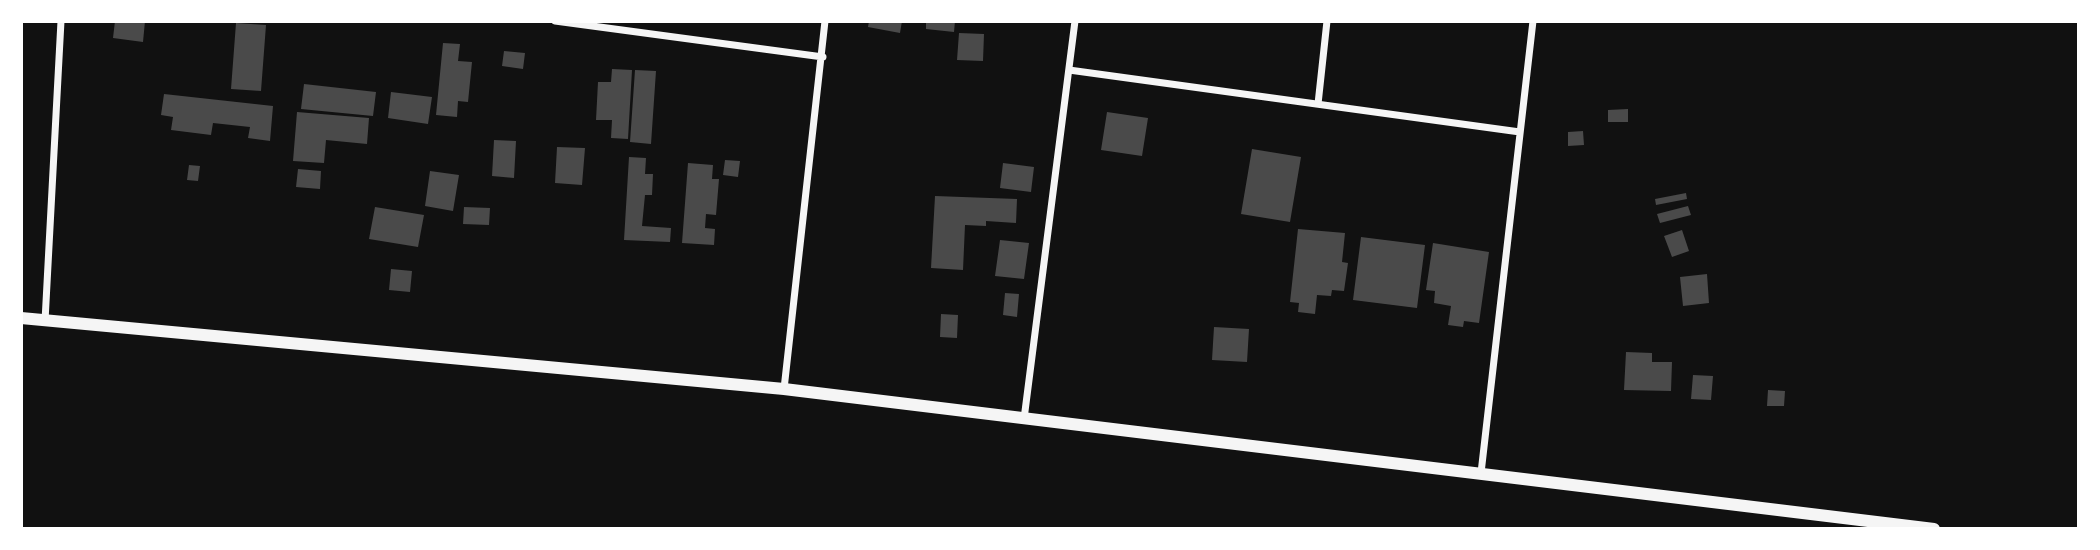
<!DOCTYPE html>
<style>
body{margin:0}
#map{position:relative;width:2100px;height:550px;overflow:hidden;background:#111;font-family:Barlow,sans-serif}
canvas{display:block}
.frame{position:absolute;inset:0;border:23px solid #fff;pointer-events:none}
</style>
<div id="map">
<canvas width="2100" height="550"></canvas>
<div class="frame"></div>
</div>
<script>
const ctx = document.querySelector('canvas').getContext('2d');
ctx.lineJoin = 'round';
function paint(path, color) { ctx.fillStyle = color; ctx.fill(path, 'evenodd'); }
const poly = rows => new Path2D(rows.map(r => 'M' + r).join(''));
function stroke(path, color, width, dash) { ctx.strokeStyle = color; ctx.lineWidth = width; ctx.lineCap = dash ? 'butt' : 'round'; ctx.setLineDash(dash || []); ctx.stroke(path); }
const building = poly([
 [115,21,145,21,143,42,113,38],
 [869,21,902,21,900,33,868,27],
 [926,21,955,21,954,32,926,29],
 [236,23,266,25,261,91,231,89],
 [959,33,984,34,983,61,957,60],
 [443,43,460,44,458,61,472,62,468,102,458,101,457,117,436,115],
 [504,51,525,53,523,69,502,66],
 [612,69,632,70,628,139,611,138,612,120,596,120,598,82,611,82],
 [635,70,656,71,651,144,630,142],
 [304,84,376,92,373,116,301,109],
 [391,92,432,97,428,124,388,118],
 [164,94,273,106,270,141,248,138,250,127,213,123,211,135,171,130,173,117,161,115],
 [1628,109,1628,122,1608,122,1608,110],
 [297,112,369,118,367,144,326,140,324,163,293,161],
 [1107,112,1148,118,1142,156,1101,150],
 [1583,131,1584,145,1568,146,1568,132],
 [494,140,516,141,514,178,492,176],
 [557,147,585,148,582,185,555,183],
 [1252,149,1301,157,1290,222,1241,214],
 [629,157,646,158,645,174,653,174,652,195,645,195,642,226,671,228,670,242,624,240],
 [725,160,740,161,738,177,723,175],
 [688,163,713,165,712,179,719,179,716,215,706,214,705,228,715,229,714,245,682,243],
 [1003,163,1034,167,1031,192,1000,188],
 [189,165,200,166,198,181,187,180],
 [298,169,321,171,320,189,296,187],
 [430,171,459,175,453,211,425,206],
 [1686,193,1687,199,1656,205,1655,199],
 [935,196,1017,199,1016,223,986,221,986,226,965,225,963,270,931,268],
 [1688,206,1691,215,1660,223,1657,214],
 [375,207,424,215,418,247,369,239],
 [464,207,490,208,489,225,463,224],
 [1298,229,1345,233,1342,262,1348,263,1344,291,1332,290,1331,296,1317,295,1315,314,1298,312,1299,303,1290,302],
 [1682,230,1689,251,1672,257,1664,236],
 [1361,237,1425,245,1417,308,1353,300],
 [1000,240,1029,243,1024,279,995,276],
 [1433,243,1489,252,1479,323,1464,321,1463,327,1448,325,1451,306,1434,303,1435,291,1426,290],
 [391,269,412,271,410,292,389,290],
 [1707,274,1709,303,1683,306,1680,277],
 [1005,293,1019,294,1017,317,1003,315],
 [941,314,958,315,957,338,940,337],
 [1214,327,1249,329,1247,362,1212,360],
 [1626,352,1652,353,1652,362,1672,362,1671,391,1624,390],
 [1693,375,1713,376,1711,400,1691,399],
 [1768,390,1785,391,1784,406,1767,406]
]);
const minor = poly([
 [555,21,823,57],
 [1069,70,1520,132],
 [1318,104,1327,21],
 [45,321,61,21],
 [784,389,825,21],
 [1024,419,1075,21],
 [1481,473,1533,21]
]);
const tertiary = poly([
 [21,318,784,389,1934,529]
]);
paint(building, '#4a4a4a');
stroke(minor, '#f5f5f5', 7);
stroke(tertiary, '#f5f5f5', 12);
</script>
